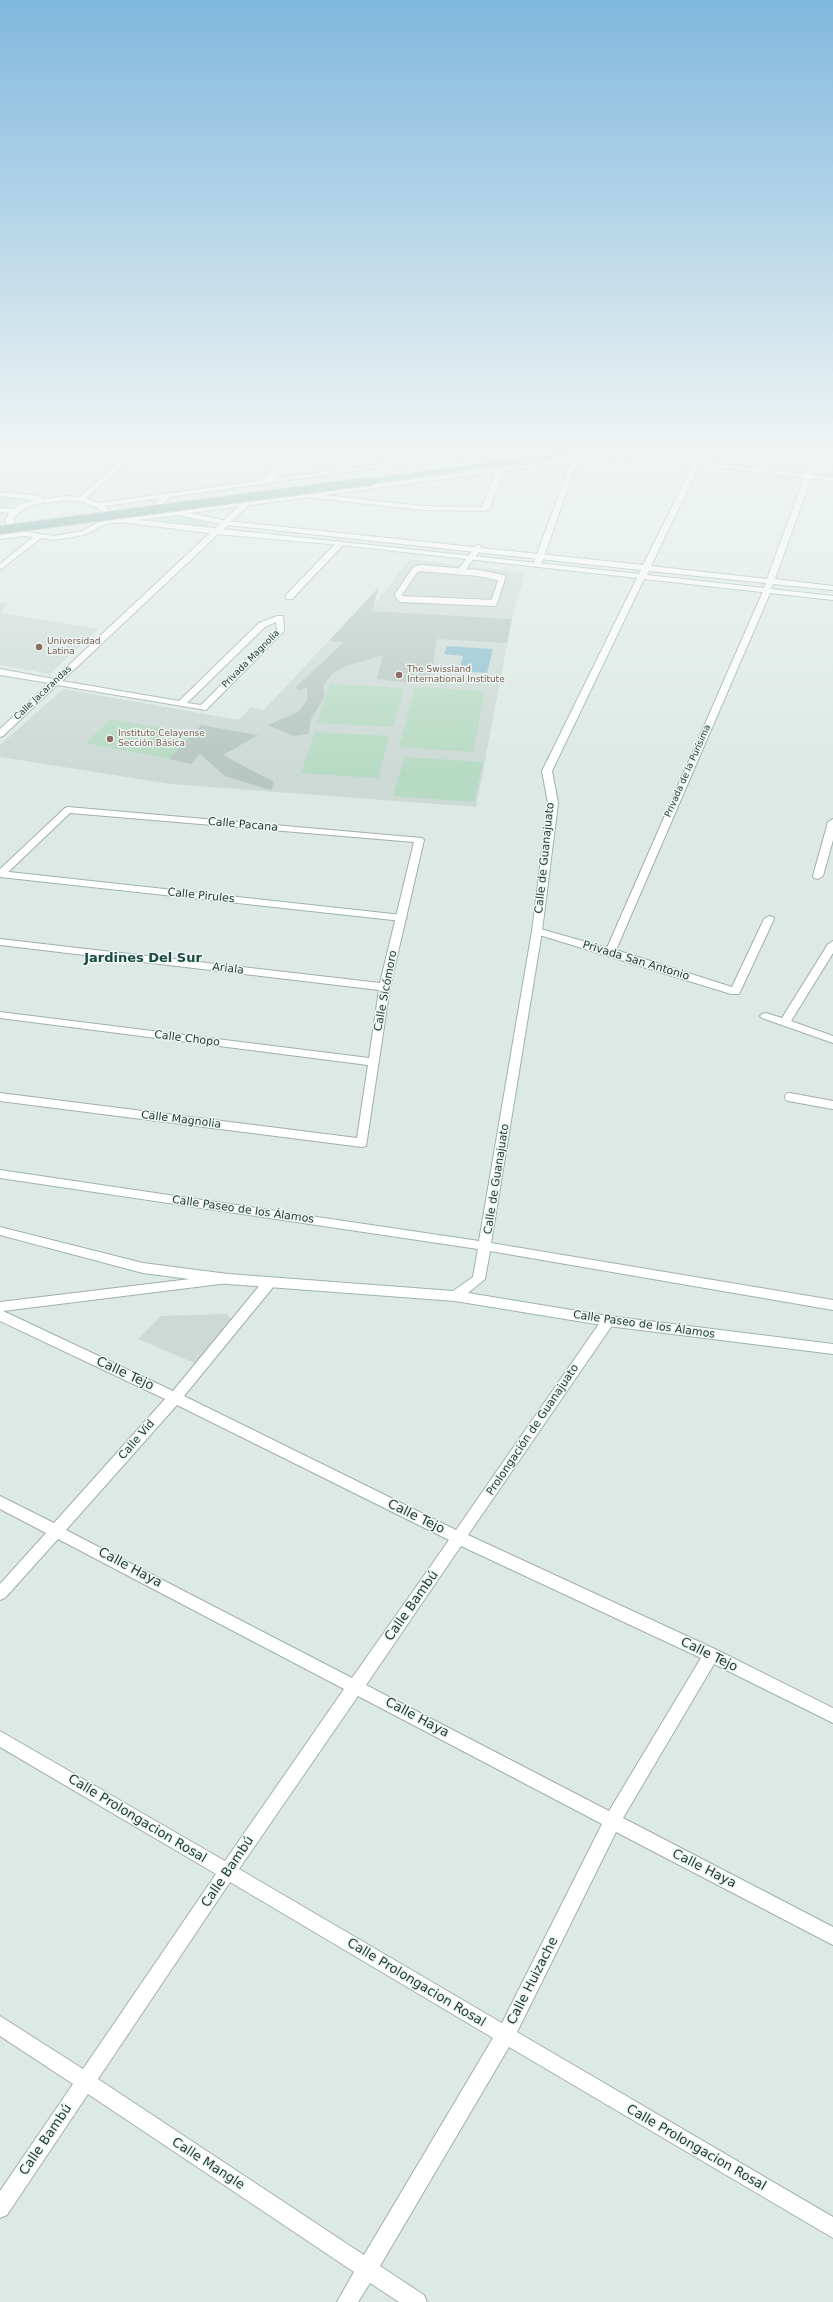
<!DOCTYPE html>
<meta charset="utf-8">
<style>
body{margin:0}
canvas{display:block;background:#dde9e5}
</style>
<canvas width="833" height="2302"></canvas>
<script>
const ctx = document.querySelector('canvas').getContext('2d');
ctx.lineJoin = 'round';
function paint(path, color) { ctx.fillStyle = color; ctx.fill(path, 'evenodd'); }
const poly = rows => new Path2D(rows.map(r => 'M' + r).join(''));
function stroke(path, color, width, dash) { ctx.strokeStyle = color; ctx.lineWidth = width; ctx.lineCap = dash ? 'butt' : 'round'; ctx.setLineDash(dash || []); ctx.stroke(path); }
function write(font, color, halo, rows, align = 'center') {
  ctx.font = font + ' "DejaVu Sans",sans-serif'; ctx.lineWidth = 3; ctx.setLineDash([]); ctx.textBaseline = 'middle'; ctx.strokeStyle = halo; ctx.fillStyle = color; for (const [text, x, y, turn = 0] of rows) {
    ctx.save(); ctx.translate(x, y); ctx.rotate((+turn || 0) * Math.PI / 180); ctx.textAlign = isNaN(turn) ? turn : align; if (halo) ctx.strokeText(text, 0, 0); ctx.fillText(text, 0, 0); ctx.restore();
  }
}
const built = poly([
 [409,559,525,573,512,619,476,807,171,784,0,757,0,745,63,689,239,720,251,707,264,710,361,606,373,607],
 [0,603,7,604,1,613,98,629,50,674,0,665],
 [226,1314,234,1321,199,1365,138,1339,161,1316]
]);
const green = poly([
 [0,496,28,499,7,507,0,506],
 [189,518,209,523,205,527,153,520],
 [330,684,404,688,393,727,317,723],
 [415,687,485,691,473,752,399,747],
 [111,719,193,734,169,759,86,743],
 [315,732,389,736,378,778,301,773],
 [405,757,483,762,474,802,393,796]
]);
const water = poly([
 [447,646,493,649,487,673,459,671,463,656,444,654]
]);
const building = poly([
 [379,587,372,611,512,619,507,643,437,639,431,675,424,680,411,683,377,679,383,655,347,666,333,673,324,684,324,698,311,719,309,734,293,736,268,725,298,712,307,700,307,687,299,691,296,687,344,642,329,641],
 [201,725,258,735,223,755,274,782,271,790,225,776,200,754,191,764,169,759]
]);
const laneFar1 = poly([
 [420,568,478,573,502,578,494,603,401,599,398,595,415,570,420,568],
 [461,571,478,548]
]);
const lane = poly([
 [789,1097,833,1105]
]);
const street = poly([
 [291,453,299,453,269,483,263,483,263,479,291,453],
 [623,453,833,477,833,481,625,457,622,455,623,453],
 [571,461,577,462,541,565,534,567,533,565,571,461],
 [497,469,504,471,489,509,485,511,422,510,315,498,311,496,315,494,422,506,482,507,497,469],
 [164,493,171,495,164,503,164,506,177,510,177,514,171,514,157,507,156,503,164,493],
 [242,503,249,505,62,681,179,701,259,623,277,616,283,616,284,631,206,710,57,685,3,736,0,737,0,729,49,683,0,675,0,669,54,679,242,503],
 [276,622,277,629,201,705,187,703,265,627,276,622],
 [338,541,345,543,292,599,286,599,286,595,338,541],
 [764,589,771,591,616,950,732,987,764,919,769,916,773,917,774,919,740,992,739,994,731,994,533,933,532,931,537,928,607,948,764,589],
 [68,807,422,838,424,840,390,987,366,1146,362,1147,0,1101,0,1093,357,1138,368,1065,0,1018,0,1012,369,1058,379,990,0,945,0,939,380,983,414,842,70,813,4,876,0,877,0,869,65,808,68,807],
 [833,819,833,840,823,876,818,879,814,878,813,876,828,822,833,819],
 [833,941,833,953,791,1021,833,1036,833,1043,762,1018,760,1016,762,1014,766,1013,782,1018,828,944,833,941],
 [223,1275,228,1277,229,1280,228,1283,3,1311,173,1391,264,1280,274,1280,275,1283,274,1286,184,1396,456,1530,603,1318,613,1318,615,1321,613,1324,468,1535,717,1650,833,1708,833,1723,714,1664,623,1818,833,1927,833,1945,616,1832,517,2032,833,2217,833,2238,509,2047,380,2266,424,2295,427,2302,399,2302,370,2283,358,2302,337,2302,354,2272,88,2094,7,2215,0,2218,0,2191,73,2084,0,2036,0,2016,83,2069,216,1874,0,1747,0,1731,225,1861,344,1689,58,1539,5,1598,0,1600,0,1584,46,1533,0,1509,0,1496,54,1523,165,1399,0,1321,0,1302,223,1275],
 [177,1405,449,1540,352,1678,66,1530,177,1405],
 [461,1546,701,1658,609,1811,366,1685,461,1546],
 [358,1696,602,1824,502,2023,239,1869,358,1696],
 [230,1882,493,2038,364,2255,98,2079,230,1882]
]);
const secondary = poly([
 [131,453,139,453,86,498,99,503,459,453,481,453,105,506,111,513,109,519,614,453,637,453,190,513,227,521,643,565,698,455,703,453,704,455,651,566,767,579,813,453,820,453,775,579,833,586,833,590,773,584,771,589,833,596,833,600,644,579,552,771,558,803,542,931,491,1243,833,1300,833,1310,490,1251,485,1279,468,1293,608,1316,833,1344,833,1354,608,1326,455,1301,228,1284,143,1273,0,1235,0,1227,143,1263,228,1274,453,1291,473,1277,478,1249,0,1178,0,1170,479,1241,532,931,548,803,542,771,637,578,341,545,216,534,121,522,106,524,84,535,54,540,41,538,0,570,0,564,33,537,24,536,0,539,0,535,17,533,8,528,5,521,9,513,0,512,0,508,15,509,20,504,36,500,0,496,0,492,40,496,43,499,65,496,79,497,131,453],
 [65,500,80,501,96,507,103,513,101,521,82,531,54,536,26,532,14,525,14,517,26,508,36,504,65,500],
 [178,515,227,525,641,570,639,574,138,520,178,515],
 [649,571,766,583,764,588,647,575,649,571],
 [0,871,402,915,407,918,402,921,0,877,0,871]
]);
const primary = poly([
 [559,453,581,453,372,483,368,481,372,479,559,453]
]);
const primaryBridge = poly([
 [0,530,372,481]
]);
const markers = [
 [39,647,4,"#8d6e63"],
 [399,675,4,"#8d6e63"],
 [110,739,4,"#8d6e63"]
];
const farEducationnames = [
 ["Universidad",47,642],
 ["Latina",47,652],
 ["The Swissland",407,670],
 ["International Institute",407,680],
 ["Instituto Celayense",118,734],
 ["Sección Básica",118,744]
];
const farStreetnames = [
 ["Privada Magnolia",251,659,-45],
 ["Calle Jacarandas",43,693,-43],
 ["Privada de la Purísima",688,771,-66]
];
const streetNames = [
 ["Calle Pacana",243,825,5],
 ["Calle de Guanajuato",545,858,-84],
 ["Calle Pirules",201,896,6],
 ["Privada San Antonio",636,961,17],
 ["Ariala",228,969,7],
 ["Calle Sicómoro",386,991,-79],
 ["Calle Chopo",187,1039,7],
 ["Calle Magnolia",181,1120,7],
 ["Calle de Guanajuato",497,1179,-81],
 ["Calle Paseo de los Álamos",243,1210,8],
 ["Calle Paseo de los Álamos",644,1325,8],
 ["Prolongación de Guanajuato",533,1430,-56],
 ["Calle Vid",137,1440,-49]
];
const quarterNames = [
 ["Jardines Del Sur",143,959]
];
const nearStreetnames = [
 ["Calle Tejo",125,1374,25],
 ["Calle Tejo",416,1517,26],
 ["Calle Haya",130,1568,28],
 ["Calle Bambú",412,1606,-55],
 ["Calle Tejo",709,1655,26],
 ["Calle Haya",417,1718,28],
 ["Calle Prolongacion Rosal",137,1819,31],
 ["Calle Haya",704,1869,27],
 ["Calle Bambú",228,1872,-56],
 ["Calle Huizache",533,1981,-63],
 ["Calle Prolongacion Rosal",416,1983,31],
 ["Calle Bambú",46,2140,-56],
 ["Calle Prolongacion Rosal",696,2148,30],
 ["Calle Mangle",208,2164,33]
];
paint(built, '#ccd9d4');
paint(green, '#b6dac3');
paint(water, '#85bdce');
paint(building, '#b6c6c1');
stroke(laneFar1, '#a0b0ac', 8);
stroke(lane, '#a0b0ac', 10);
stroke(street, '#a0b0ac', 2);
stroke(secondary, '#9db4ae', 2);
stroke(primary, '#bcc3c2', 2);
stroke(laneFar1, '#fff', 6);
stroke(lane, '#fff', 8);
paint(street, '#fff');
paint(secondary, '#fff');
paint(primary, '#629e94');
stroke(primaryBridge, '#bcc3c2', 10, []);
stroke(primaryBridge, '#629e94', 8);
const sky = ctx.createLinearGradient(0, 0, 0, 776);
sky.addColorStop(0, '#80b8de');
sky.addColorStop(0.58, '#f0f5f3');
sky.addColorStop(1, '#f0f5f300');
ctx.fillStyle = sky;
ctx.fillRect(0, 0, 833, 776);
for (const [x, y, r, color] of markers) { const dot = new Path2D(); dot.arc(x, y, r, 0, 2 * Math.PI); ctx.fillStyle = color; ctx.fill(dot); stroke(dot, '#edf6f2', 1.5); }
write('9px', '#785e54', '#edf6f2', farEducationnames, 'left');
write('9px', '#1f3833', '#edf6f2', farStreetnames);
write('11px', '#1f3833', '#edf6f2', streetNames);
write('bold 13px', '#1c4942', '#edf6f2', quarterNames);
write('13px', '#1f3833', '#edf6f2', nearStreetnames);
</script>
